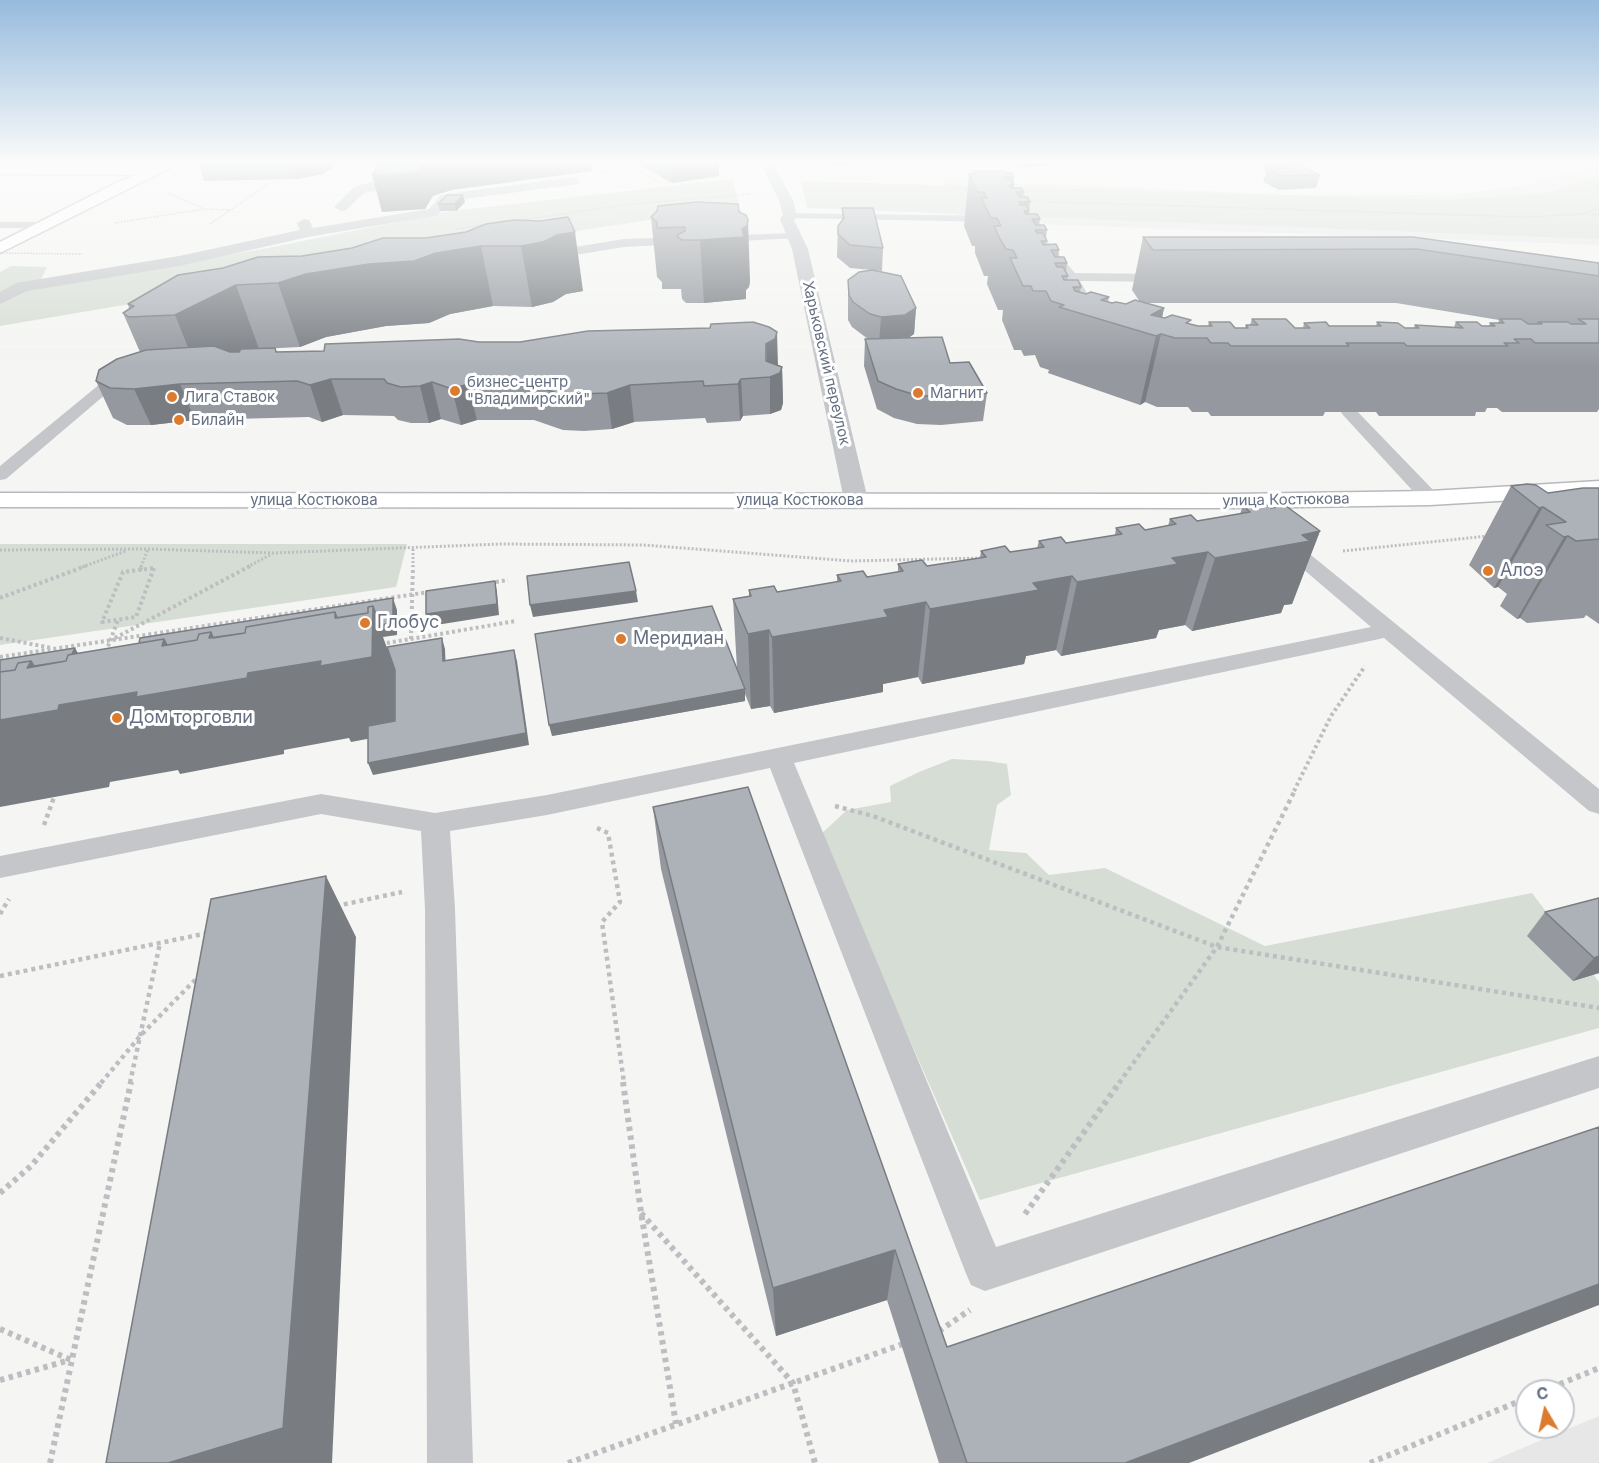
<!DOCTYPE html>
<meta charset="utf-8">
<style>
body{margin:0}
#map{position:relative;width:1599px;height:1463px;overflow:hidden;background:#f5f6f3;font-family:Inter,sans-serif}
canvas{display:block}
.north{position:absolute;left:1515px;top:1379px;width:60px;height:60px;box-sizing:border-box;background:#fff;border:2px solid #c2c6cd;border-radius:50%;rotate:351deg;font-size:16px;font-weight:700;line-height:24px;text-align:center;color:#667083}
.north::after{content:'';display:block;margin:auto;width:21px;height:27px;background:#dc7b2d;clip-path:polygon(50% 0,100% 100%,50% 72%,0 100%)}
</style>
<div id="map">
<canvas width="1599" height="1463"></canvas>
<div class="north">С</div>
</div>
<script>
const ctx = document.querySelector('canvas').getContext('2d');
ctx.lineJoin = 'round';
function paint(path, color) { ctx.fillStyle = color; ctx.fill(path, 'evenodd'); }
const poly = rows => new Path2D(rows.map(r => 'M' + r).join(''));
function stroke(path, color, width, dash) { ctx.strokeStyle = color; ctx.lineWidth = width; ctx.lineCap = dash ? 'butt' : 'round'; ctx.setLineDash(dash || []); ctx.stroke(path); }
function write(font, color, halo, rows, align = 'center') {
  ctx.font = font + ' Inter,sans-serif'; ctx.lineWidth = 6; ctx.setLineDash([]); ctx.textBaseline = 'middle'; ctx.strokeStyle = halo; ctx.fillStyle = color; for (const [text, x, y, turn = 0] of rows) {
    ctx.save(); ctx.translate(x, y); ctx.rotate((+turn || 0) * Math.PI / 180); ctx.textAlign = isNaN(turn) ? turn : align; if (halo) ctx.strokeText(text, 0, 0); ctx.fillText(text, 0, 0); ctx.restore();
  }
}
const built = poly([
 [1599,164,1599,245,957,221,941,179,1295,195,1451,195,1521,186],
 [1599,1416,1599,1463,1487,1463]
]);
const green = poly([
 [1599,176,1599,239,807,208,801,181,1449,200,1549,193],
 [732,179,740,206,419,255,0,326,0,272,11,266,47,267,37,287,268,248,452,211],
 [0,544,407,544,396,587,0,645],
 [952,759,988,761,1007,764,1011,795,997,805,989,850,1026,853,1049,875,1105,868,1265,946,1532,893,1599,982,1599,1028,980,1200,820,835,847,810,891,802,890,786,919,772]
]);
const pathFar4 = poly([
 [625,162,660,183],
 [603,167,619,169],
 [596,170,613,162],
 [600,173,635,169],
 [168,193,202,208],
 [1027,201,1527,217,1583,214,1599,208],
 [1586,214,1599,215],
 [513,221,632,204,750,194],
 [115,223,204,209,230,210],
 [210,224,271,182],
 [457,229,488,224]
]);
const pathFar3 = poly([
 [0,550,148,549,273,553,501,544,644,545,851,561,982,558],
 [1343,551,1488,536],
 [82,567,126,551],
 [141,567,148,549],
 [247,567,272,554],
 [413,567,413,548]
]);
const pathFar2 = poly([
 [154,568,136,617,102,622,123,572,154,568],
 [140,570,142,566],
 [490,583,508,580],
 [0,598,86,566],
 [0,638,52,648],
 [115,638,250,566],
 [411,639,413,566],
 [381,644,516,621],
 [106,652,118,620],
 [0,657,429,592],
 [1294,791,1331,716,1365,666]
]);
const pathFar1 = poly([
 [835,806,873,816,1217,947,1599,1008],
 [44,825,54,797],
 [597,828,608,833,620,902,602,922,624,1083],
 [336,906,402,892],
 [0,914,9,899],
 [0,976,208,933],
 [101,1083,141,1035,198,977],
 [130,1083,160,943],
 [1119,1083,1217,947,1295,790]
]);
const path = poly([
 [623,1082,641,1212,676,1424],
 [0,1193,31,1166,102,1082],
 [641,1213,793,1383,815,1463],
 [1025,1214,1120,1082],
 [0,1329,71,1360],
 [939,1331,970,1310],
 [0,1380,70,1360],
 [1543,1391,1599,1368],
 [50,1463,131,1082],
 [568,1463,903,1344],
 [1370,1463,1527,1398]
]);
const lane = poly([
 [790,213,1000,216,1005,219,1000,222,786,218,785,216,790,213],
 [0,222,43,222,49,225,43,228,0,228,0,222],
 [795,233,799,234,799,238,624,247,544,260,538,256,544,252,624,239,795,233],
 [1045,241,1049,243,1075,273,1169,274,1175,278,1169,282,1080,281,1097,311,1095,314,1085,314,1065,278,1039,245,1045,241],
 [128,363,133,365,136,368,133,371,6,479,0,480,0,466,123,365,128,363],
 [1349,407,1355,409,1437,494,1439,498,1437,502,1423,502,1343,415,1341,412,1343,409,1349,407],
 [1283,536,1290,538,1599,789,1599,814,1589,811,1384,638,794,763,996,1247,1599,1056,1599,1088,985,1291,971,1285,965,1271,770,768,547,815,450,831,455,909,473,1463,427,1463,425,909,421,831,321,814,0,878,0,856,321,794,435,813,547,795,1371,627,1276,546,1273,542,1276,538,1283,536]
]);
const street = poly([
 [0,162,92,162,94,165,88,169,0,169,0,162],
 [760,162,772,162,793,200,797,216,794,220,808,249,868,500,865,505,856,507,847,505,844,500,792,249,780,219,783,215,779,200,760,162],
 [420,174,426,178,425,181,364,193,346,210,341,211,334,207,354,187,374,181,420,174],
 [573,177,578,178,579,181,578,184,450,201,438,215,433,216,308,237,179,266,27,291,0,304,0,292,16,283,179,256,300,230,297,223,304,219,309,220,313,228,429,209,441,195,446,194,573,177]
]);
const secondary = poly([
 [0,166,156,167,162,171,156,175,0,174,0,166],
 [1599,481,1599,495,1430,505,1234,508,0,507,0,493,1234,494,1430,491,1599,481]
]);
const primary = poly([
 [165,162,182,162,0,253,0,242,118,182,165,162]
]);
const pathBridge = poly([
 [0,253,82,254]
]);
const wall = poly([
 [198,162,350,162,350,163,331,166,332,168,323,174,297,179,204,181],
 [634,162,719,162,719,176,672,183],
 [831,162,882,162,882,164,834,166],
 [1014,162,1053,162,1053,166,1019,167],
 [1266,162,1294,162,1320,175,1316,188,1279,190,1263,182,1266,172,1263,170],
 [973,171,1005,173,1014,177,1014,188,1024,192,1023,197,1030,202,1029,214,1040,219,1039,225,1047,230,1046,238,1047,241,1046,245,1059,250,1058,257,1067,263,1066,272,1068,276,1067,280,1081,287,1080,292,1109,297,1108,302,1112,303,1126,304,1140,302,1132,290,1143,237,1413,237,1599,263,1599,409,1597,412,1502,412,1497,408,1487,408,1485,412,1476,412,1475,416,1379,416,1376,412,1325,412,1323,416,1211,416,1208,412,1192,412,1188,407,1157,407,1145,402,1140,405,1048,373,1049,370,1040,367,1035,355,1024,356,1021,350,1014,350,1002,320,1003,310,998,310,987,284,988,276,984,276,975,253,975,246,972,246,964,226,969,174,973,174],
 [1146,303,1396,303,1499,320,1498,323,1490,323,1489,326,1482,326,1456,322,1454,327,1415,325,1414,328,1405,328,1377,322,1376,326,1329,326,1304,323,1303,328,1295,328,1252,319,1250,325,1246,325,1245,328,1235,328,1209,322,1208,326,1198,326,1162,318,1164,308],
 [465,202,456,211,440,211,438,204],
 [842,208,883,248,882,271,873,270,916,308,914,334,908,338,950,363,987,393,983,421,941,425,917,424,894,418,877,409,864,366,865,339,868,339,852,327,848,320,848,280,872,270,850,268,837,257,838,226,842,221],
 [740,210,750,281,749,287,746,290,746,299,704,303,686,303,682,299,681,289,662,289,662,282,657,277,651,217],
 [514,220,583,291,566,294,553,302,532,307,493,306,450,314,429,323,386,326,326,337,300,347,259,349,275,348,277,352,324,351,479,342,778,365,782,367,783,403,781,410,770,414,743,416,740,421,707,423,705,418,634,422,612,429,584,431,563,430,534,420,477,420,461,425,441,419,429,423,411,423,398,420,394,416,343,415,322,422,309,417,195,420,151,425,127,425,113,418,96,381,140,352,123,313,129,308,128,304,302,256,466,232],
 [1511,486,1548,493,1599,488,1599,624,1586,615,1584,618,1527,623,1520,618,1517,619,1500,606,1507,594,1498,587,1494,588,1469,565],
 [1243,506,1271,508,1320,531,1292,604,1284,605,1281,613,1192,631,1185,625,1159,630,1156,638,1061,656,1056,650,1026,656,1024,664,922,684,918,677,883,684,883,692,774,713,770,706,751,709,745,694,745,701,552,736,737,669,733,599,749,597,749,590,777,592,837,582,837,575,867,577,898,572,898,564,927,566,980,558,981,551,1010,552,1037,548,1039,541,1066,543,1115,535,1116,528,1145,530,1168,526,1170,519,1197,521,1240,514],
 [653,807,947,1347,1189,1463,939,1463,887,1300,776,1336,661,869],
 [1599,898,1599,973,1573,981,1527,936,1545,912]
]);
const shadedWall = poly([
 [292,162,350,162,350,163,331,166,332,168,323,174,297,179],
 [400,162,591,162,592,171,452,190,433,196,425,209,382,212,372,175],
 [670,162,719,162,719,176,672,183],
 [463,195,465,202,456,211,455,204],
 [748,220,750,281,749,287,746,290,746,299,704,303,700,240,742,229],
 [575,232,583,291,566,294,553,302,532,307,521,246,557,235],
 [481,246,493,306,450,314,429,323,386,326,326,337,300,347,278,283,306,274],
 [236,285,259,349,202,382,175,315],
 [916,308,914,334,904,341,879,343,881,317],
 [1164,308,1158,335,1161,334,1145,402,1140,405,1156,336,1151,315],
 [777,332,778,366,767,377,766,344],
 [782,367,783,403,781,410,770,414,770,377],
 [331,379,343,415,322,422,310,385],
 [741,379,743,416,740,421,738,384],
 [432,382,441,419,429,423,420,386],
 [180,384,195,420,151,425,134,389],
 [468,384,477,420,461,425,452,389],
 [630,385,634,422,612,429,607,393],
 [1543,507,1498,587,1494,588,1539,508],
 [1320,531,1292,604,1284,605,1281,613,1192,631,1215,558,1302,535],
 [1568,536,1520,618,1517,619,1564,537],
 [1208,552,1185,625,1159,630,1156,638,1061,656,1077,582,1172,558],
 [1072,576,1056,650,1026,656,1024,664,922,684,930,609,1033,583],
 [495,581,497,592,499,615,430,626,426,614],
 [636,591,638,602,533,617,530,605],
 [393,598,397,610,397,635,383,637,399,681,399,733,351,742,349,738,284,750,284,754,180,774,178,770,110,782,109,787,0,807,0,720,31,661,75,648,82,660,162,646,164,639,209,638,211,632,335,618,335,612,373,606],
 [926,602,918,677,883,684,883,692,774,713,772,637,884,610],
 [769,630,770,706,751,709,748,634],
 [442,638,445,649,446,673,443,661],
 [514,650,517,661,529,745,373,775,368,763],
 [745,689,745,701,552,736,549,725],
 [326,876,356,937,332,1463,168,1463],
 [1599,956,1599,973,1573,981,1594,958],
 [895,1250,887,1300,776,1336,773,1288],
 [1599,1284,1599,1305,1189,1463,1125,1463]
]);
const building = poly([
 [381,162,424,162,417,173,372,175,381,162],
 [1278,162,1294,162,1320,175,1282,176,1267,169,1289,168,1278,162],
 [973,171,1004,171,1005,173,1012,173,1014,177,1004,177,1006,180,1011,180,1014,185,1009,185,1011,188,1021,188,1024,192,1016,192,1020,197,1027,197,1030,202,1019,202,1020,205,1026,205,1029,211,1024,211,1026,214,1037,214,1040,219,1032,219,1036,225,1044,225,1047,230,1035,230,1037,233,1043,233,1047,241,1041,241,1044,245,1056,244,1059,250,1051,250,1055,257,1064,257,1067,263,1055,263,1057,267,1063,267,1068,276,1062,276,1064,280,1078,280,1081,287,1073,287,1075,291,1086,294,1091,292,1109,297,1101,300,1112,303,1116,302,1126,304,1135,300,1164,308,1151,315,1165,318,1172,315,1191,320,1186,323,1198,326,1212,326,1209,322,1230,322,1235,328,1248,328,1246,325,1258,325,1252,319,1286,319,1295,328,1310,328,1304,323,1326,322,1329,326,1381,326,1377,322,1398,323,1405,328,1419,328,1415,325,1463,328,1456,322,1477,322,1482,326,1495,326,1490,323,1504,323,1500,319,1521,319,1528,324,1542,324,1538,322,1568,322,1571,324,1586,324,1578,319,1599,319,1599,343,1535,343,1531,339,1514,339,1519,343,1504,343,1508,346,1407,346,1404,343,1346,343,1349,346,1231,346,1228,343,1211,343,1207,338,1175,338,1161,334,1156,336,1059,307,1064,305,1051,301,1046,291,1033,291,1031,286,1023,286,1010,258,1017,258,1013,250,1006,249,1000,239,994,226,1001,226,997,218,991,218,981,198,987,198,984,192,977,192,969,174,974,174,973,171],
 [447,195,463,195,455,204,438,204,447,195],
 [697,202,738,204,739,212,746,215,748,220,747,226,742,229,744,237,700,240,682,240,677,237,679,234,685,231,685,227,657,228,657,222,651,217,657,211,658,206,697,202],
 [842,208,873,208,883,248,850,245,838,234,838,226,844,218,842,208],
 [568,217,575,232,557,235,543,242,521,246,481,246,436,253,414,261,369,264,306,274,278,283,236,285,175,315,129,317,123,313,134,306,128,304,178,275,223,268,258,257,302,256,352,248,383,238,426,238,466,232,486,224,514,220,540,221,568,217],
 [1143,237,1413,237,1599,263,1599,276,1417,249,1153,250,1143,237],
 [872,270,901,276,916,308,905,315,881,317,870,314,853,302,849,295,848,280,859,272,872,270],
 [753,322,769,327,777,332,775,339,766,344,766,361,782,367,780,373,770,377,741,379,738,384,704,386,703,381,630,385,607,393,578,394,557,393,527,383,468,384,452,389,432,382,420,386,401,387,387,383,384,379,331,379,310,385,297,381,180,384,134,389,110,388,96,381,99,370,117,359,146,350,214,346,230,352,239,352,241,349,275,348,276,352,324,351,325,344,459,339,479,342,520,342,588,331,710,328,711,324,753,322],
 [942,337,950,363,969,362,987,393,944,396,919,396,896,389,878,381,865,339,942,337],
 [1527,484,1536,485,1548,493,1583,488,1599,488,1599,539,1576,541,1568,536,1564,537,1546,525,1566,522,1543,507,1539,508,1511,486,1527,484],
 [1264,503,1271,508,1286,506,1320,531,1302,535,1310,541,1215,558,1208,552,1172,558,1178,564,1077,582,1072,576,1033,583,1039,590,930,609,926,602,884,610,888,617,772,637,769,630,748,634,733,599,751,596,749,590,774,586,777,592,841,581,837,575,863,571,867,577,903,571,898,564,922,560,927,566,986,557,981,551,1005,546,1010,552,1044,547,1039,541,1061,537,1066,543,1122,534,1116,528,1139,524,1145,530,1176,524,1170,519,1191,515,1197,521,1250,512,1243,506,1264,503],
 [629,562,636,591,530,605,527,576,629,562],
 [495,581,497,604,426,614,426,591,495,581],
 [393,598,393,623,380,625,373,606,368,607,368,613,337,618,335,612,246,627,245,633,213,638,211,632,199,634,197,640,167,645,164,639,139,643,140,638,393,598],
 [373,606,372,657,320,666,321,661,248,673,247,678,136,697,137,692,59,705,58,710,0,720,0,672,15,670,18,663,31,661,27,668,66,661,68,655,164,639,162,646,197,640,199,634,211,632,209,638,245,633,246,627,335,612,335,618,368,613,368,607,373,606],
 [712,606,745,689,549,725,535,634,712,606],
 [442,638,443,661,514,650,526,733,368,763,368,726,395,721,395,670,387,647,442,638],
 [75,648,72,654,68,655,66,661,34,666,31,661,18,663,15,670,0,672,0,660,75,648],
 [748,787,947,1347,1599,1127,1599,1284,1125,1463,967,1463,895,1250,773,1288,653,807,748,787],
 [326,876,283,1428,168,1463,106,1463,211,899,326,876],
 [1599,898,1599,956,1594,958,1545,912,1599,898]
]);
const markers = [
 [455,391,6,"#dc7b2d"],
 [918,393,6,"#dc7b2d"],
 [172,397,6,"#dc7b2d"],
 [179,420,6,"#dc7b2d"],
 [1488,571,6,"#dc7b2d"],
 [365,623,6,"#dc7b2d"],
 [621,639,6,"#dc7b2d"],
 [117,718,6,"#dc7b2d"]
];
const farStreetnames = [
 ["Харьковский переулок",826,363,77],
 ["улица Костюкова",314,500],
 ["улица Костюкова",800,500],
 ["улица Костюкова",1286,500,-1]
];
const farPoinames = [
 ["бизнес-центр",467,382],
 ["\"Владимирский\"",467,399],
 ["Магнит",930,393],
 ["Лига Ставок",184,397],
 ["Билайн",191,420]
];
const poiNames = [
 ["Алоэ",1500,571],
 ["Глобус",377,623],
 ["Меридиан",633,639],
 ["Дом торговли",129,718]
];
paint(built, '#e6e7e6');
paint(green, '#d6ddd4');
stroke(secondary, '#b6b9be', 3);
stroke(primary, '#b7b9be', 3);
stroke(pathFar4, '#bdbec1', 1.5, [1.5, 1.5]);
stroke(pathFar3, '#bdbec1', 3, [2, 2]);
stroke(pathFar2, '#bdbec1', 4, [3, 3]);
stroke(pathFar1, '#bdbec1', 4.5, [4, 4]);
stroke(path, '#bdbec1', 6, [4.5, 4.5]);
paint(lane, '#c4c6ca');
paint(street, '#c4c6ca');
paint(secondary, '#fff');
paint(primary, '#fff');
stroke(pathBridge, '#bdbec1', 1.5, [1.5, 1.5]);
paint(wall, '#95999f');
paint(shadedWall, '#797d82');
paint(building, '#adb2b9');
stroke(building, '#797d82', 1.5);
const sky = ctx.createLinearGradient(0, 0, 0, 367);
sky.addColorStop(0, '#97bbdd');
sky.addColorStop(0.44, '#fafbfa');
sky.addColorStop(1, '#fafbfa00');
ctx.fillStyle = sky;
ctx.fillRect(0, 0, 1599, 367);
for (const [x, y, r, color] of markers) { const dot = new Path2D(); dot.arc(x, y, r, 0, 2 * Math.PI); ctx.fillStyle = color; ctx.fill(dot); stroke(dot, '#fff', 2); }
write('15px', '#667083', '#fff', farStreetnames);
write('15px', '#667083', '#fff', farPoinames, 'left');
write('18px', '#667083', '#fff', poiNames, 'left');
</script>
